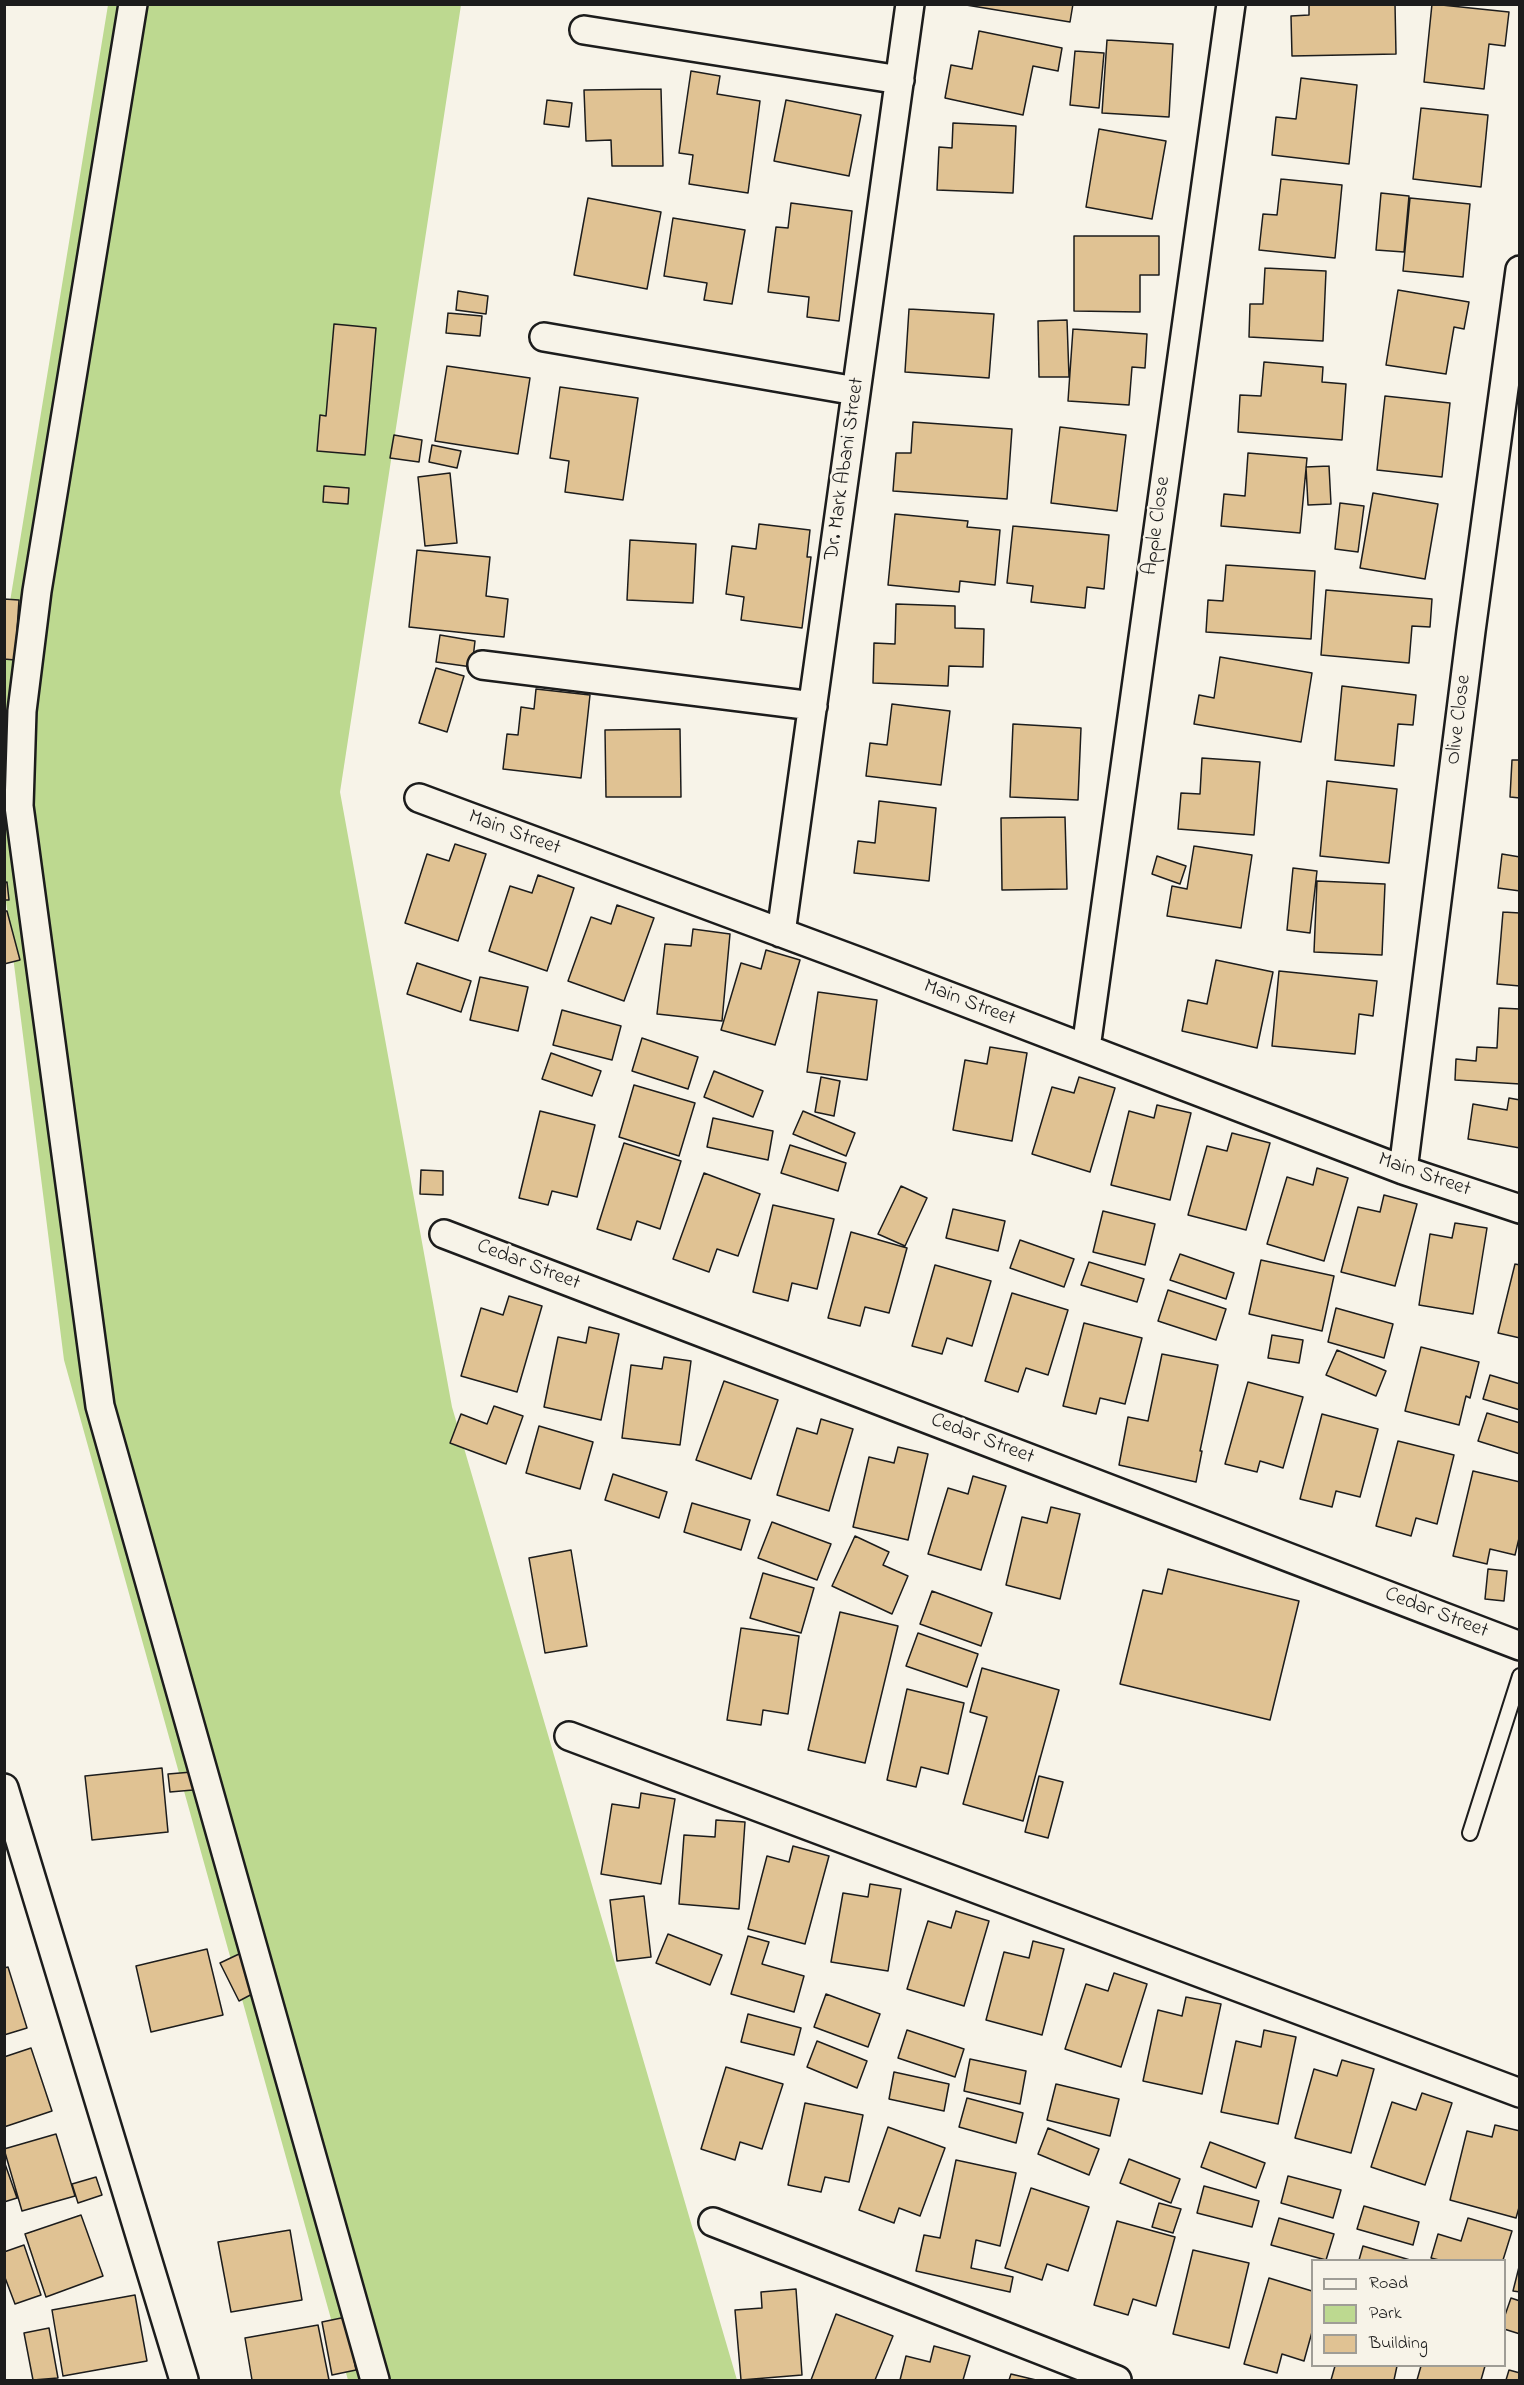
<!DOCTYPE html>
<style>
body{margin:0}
#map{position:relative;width:1524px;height:2385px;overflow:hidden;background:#f7f3e8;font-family:"Indie Flower",sans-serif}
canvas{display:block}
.frame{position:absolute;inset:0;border:6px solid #1c1c1c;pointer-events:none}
.legend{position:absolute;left:1311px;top:2259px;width:195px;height:108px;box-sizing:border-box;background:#f7f3e8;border:2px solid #9f9d96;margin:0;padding:8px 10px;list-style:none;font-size:18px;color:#1c1c1c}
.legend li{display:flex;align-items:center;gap:12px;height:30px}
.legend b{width:30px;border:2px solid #9f9d96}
</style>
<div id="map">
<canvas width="1524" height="2385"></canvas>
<div class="frame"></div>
<ul class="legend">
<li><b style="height:8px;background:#f7f3e8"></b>Road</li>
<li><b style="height:16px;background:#bdd990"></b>Park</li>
<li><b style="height:16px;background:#e0c293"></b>Building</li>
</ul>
</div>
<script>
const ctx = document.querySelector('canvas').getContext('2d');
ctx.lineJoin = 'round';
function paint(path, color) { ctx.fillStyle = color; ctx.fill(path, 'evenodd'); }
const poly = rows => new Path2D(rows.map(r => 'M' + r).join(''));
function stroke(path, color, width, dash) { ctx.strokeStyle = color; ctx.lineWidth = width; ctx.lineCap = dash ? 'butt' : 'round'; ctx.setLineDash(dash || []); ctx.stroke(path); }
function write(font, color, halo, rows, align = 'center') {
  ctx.font = font + ' "Indie Flower",sans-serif'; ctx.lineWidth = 5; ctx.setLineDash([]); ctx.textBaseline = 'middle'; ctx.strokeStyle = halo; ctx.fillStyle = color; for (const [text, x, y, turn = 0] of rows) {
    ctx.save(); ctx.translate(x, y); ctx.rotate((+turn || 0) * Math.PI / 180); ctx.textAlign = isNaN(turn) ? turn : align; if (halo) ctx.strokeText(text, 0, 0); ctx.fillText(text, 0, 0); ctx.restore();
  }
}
const green = poly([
 [108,5,461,5,340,792,452,1407,737,2380,348,2380,64,1360,5,893,4,638]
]);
const building = poly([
 [960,4,1073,4,1070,22,960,4],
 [1309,4,1395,4,1396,54,1292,56,1291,16,1309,15,1309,4],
 [1432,4,1509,12,1505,46,1489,44,1484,89,1424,82,1432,4],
 [979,31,1062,48,1058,71,1033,66,1023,115,945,98,951,65,972,69,979,31],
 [1107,40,1173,44,1169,117,1102,113,1107,40],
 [1075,51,1104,53,1099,108,1070,105,1075,51],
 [691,71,720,76,717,94,760,101,748,193,689,184,693,155,679,153,691,71],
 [1301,78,1357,85,1349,164,1272,155,1276,117,1296,119,1301,78],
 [661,89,663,166,612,166,611,140,586,141,584,90,661,89],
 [547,100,572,103,569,127,544,124,547,100],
 [786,100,861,115,849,176,774,161,786,100],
 [1421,108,1488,115,1481,187,1413,179,1421,108],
 [953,123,1016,126,1013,193,937,190,939,147,952,148,953,123],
 [1099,129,1166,141,1152,219,1086,207,1099,129],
 [1281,179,1342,185,1335,258,1259,250,1263,214,1277,215,1281,179],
 [1381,193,1409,196,1404,252,1376,250,1381,193],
 [588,198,661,212,647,289,574,275,588,198],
 [1410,198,1470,204,1463,277,1403,271,1410,198],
 [791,203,852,211,839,321,807,317,809,297,768,292,776,227,788,228,791,203],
 [673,218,745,230,732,304,704,300,707,283,664,276,673,218],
 [1074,236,1159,236,1159,275,1140,275,1140,312,1074,311,1074,236],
 [1265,268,1326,271,1323,341,1249,337,1250,304,1263,304,1265,268],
 [1398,290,1469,302,1464,329,1454,327,1446,374,1386,365,1398,290],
 [458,291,488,296,486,314,456,310,458,291],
 [909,309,994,314,989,378,905,372,909,309],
 [448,313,482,316,480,336,446,333,448,313],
 [1067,320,1069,377,1039,377,1038,321,1067,320],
 [334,324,376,328,365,455,317,451,320,415,326,416,334,324],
 [1073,329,1147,334,1145,368,1132,367,1129,405,1068,401,1073,329],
 [1264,362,1323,367,1322,382,1346,384,1342,440,1238,432,1240,395,1261,396,1264,362],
 [447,366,530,378,518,454,435,441,447,366],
 [560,387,638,398,623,500,565,492,569,461,550,458,560,387],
 [1385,396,1450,403,1442,477,1377,470,1385,396],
 [913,422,1012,429,1007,499,893,491,896,453,911,453,913,422],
 [1060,427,1126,435,1117,511,1051,503,1060,427],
 [394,435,422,440,419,462,390,458,394,435],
 [432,445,461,451,457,468,429,462,432,445],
 [1248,453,1307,458,1300,533,1221,526,1224,494,1245,496,1248,453],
 [1329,466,1331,504,1308,505,1306,467,1329,466],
 [450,473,457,543,425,546,418,477,450,473],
 [324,486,349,488,348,504,323,502,324,486],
 [1373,493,1438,504,1425,579,1360,568,1373,493],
 [1340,503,1364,506,1358,552,1335,549,1340,503],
 [895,514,968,521,967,527,1000,530,995,585,960,581,959,592,888,585,895,514],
 [759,524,810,530,807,557,811,557,802,628,741,620,744,597,726,594,732,546,756,549,759,524],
 [1013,526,1109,535,1104,589,1087,587,1085,608,1031,602,1033,586,1007,583,1013,526],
 [630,540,696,544,693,603,627,600,630,540],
 [417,550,490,557,486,596,508,599,504,637,409,627,417,550],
 [1226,565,1315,571,1311,639,1206,632,1208,600,1223,601,1226,565],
 [1326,590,1432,599,1430,627,1412,626,1409,663,1321,655,1326,590],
 [4,599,19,600,15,660,4,659,4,599],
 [896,604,955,606,955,628,984,629,983,667,949,666,948,686,873,683,874,643,895,644,896,604],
 [440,635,475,641,472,667,436,662,440,635],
 [1220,657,1312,673,1301,742,1194,724,1199,695,1214,698,1220,657],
 [436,668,464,676,447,732,419,723,436,668],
 [1342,686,1416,695,1413,725,1398,724,1394,766,1335,760,1342,686],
 [536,689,590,695,581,778,503,769,507,734,518,735,521,707,534,709,536,689],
 [892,704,950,711,941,785,866,776,870,743,887,745,892,704],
 [1013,724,1081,728,1078,800,1010,797,1013,724],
 [680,729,681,797,606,797,605,730,680,729],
 [1202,758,1260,762,1254,835,1178,829,1181,793,1200,794,1202,758],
 [1512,760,1520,760,1520,798,1510,797,1512,760],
 [1327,781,1397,789,1389,863,1320,856,1327,781],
 [879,801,936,808,929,881,854,873,858,841,875,843,879,801],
 [1065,817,1067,889,1002,890,1001,818,1065,817],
 [455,844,486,854,458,941,405,923,427,854,449,861,455,844],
 [1194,846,1252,855,1241,928,1167,916,1172,886,1187,889,1194,846],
 [1502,854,1520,857,1520,891,1498,888,1502,854],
 [1157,856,1186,866,1180,884,1152,874,1157,856],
 [1293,868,1317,871,1310,933,1287,930,1293,868],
 [538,875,574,888,547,971,489,951,510,886,532,893,538,875],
 [1317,881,1385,884,1382,955,1314,952,1317,881],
 [7,882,9,900,4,900,4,883,7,882],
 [617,905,654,918,624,1001,568,981,591,917,611,924,617,905],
 [4,911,7,911,20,960,4,964,4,911],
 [1503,912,1520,913,1520,986,1497,984,1503,912],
 [693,929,730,934,722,1021,657,1014,665,944,691,946,693,929],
 [766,950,800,960,775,1045,721,1030,741,963,761,969,766,950],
 [1216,960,1273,972,1257,1048,1182,1031,1188,1000,1207,1004,1216,960],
 [417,963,471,981,461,1012,407,994,417,963],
 [1279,971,1377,981,1373,1016,1359,1014,1355,1054,1272,1046,1279,971],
 [480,977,528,987,518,1031,470,1020,480,977],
 [818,992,877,1000,867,1080,807,1072,818,992],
 [1499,1008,1520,1009,1520,1084,1455,1080,1456,1059,1476,1061,1477,1047,1497,1048,1499,1008],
 [562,1010,621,1026,612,1060,553,1045,562,1010],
 [642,1038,698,1057,688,1089,632,1071,642,1038],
 [990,1047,1027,1053,1012,1141,953,1130,965,1060,987,1064,990,1047],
 [551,1053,601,1071,592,1096,542,1079,551,1053],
 [714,1071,763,1091,753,1117,704,1097,714,1071],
 [821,1077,840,1081,834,1116,815,1112,821,1077],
 [1079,1077,1115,1088,1090,1172,1032,1154,1052,1087,1074,1093,1079,1077],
 [634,1085,695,1103,679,1156,619,1137,634,1085],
 [1509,1098,1520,1100,1520,1148,1468,1139,1473,1104,1507,1110,1509,1098],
 [1157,1105,1191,1113,1170,1200,1111,1185,1129,1111,1154,1118,1157,1105],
 [540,1111,595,1125,577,1197,552,1191,548,1205,519,1198,540,1111],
 [803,1111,855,1133,846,1156,793,1134,803,1111],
 [713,1118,773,1131,768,1160,707,1147,713,1118],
 [1232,1133,1270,1143,1246,1230,1188,1215,1207,1146,1227,1151,1232,1133],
 [624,1143,681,1161,660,1229,637,1221,631,1240,597,1229,624,1143],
 [790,1145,846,1163,838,1191,781,1173,790,1145],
 [1317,1168,1348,1178,1324,1261,1267,1244,1287,1177,1313,1185,1317,1168],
 [421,1170,443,1171,443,1195,420,1194,421,1170],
 [704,1173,760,1194,738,1256,717,1249,709,1272,673,1259,704,1173],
 [901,1186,927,1198,905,1246,878,1234,901,1186],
 [1384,1195,1417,1204,1395,1286,1341,1272,1358,1207,1380,1212,1384,1195],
 [773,1205,834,1219,817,1289,792,1283,788,1301,753,1292,773,1205],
 [953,1209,1005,1221,998,1251,946,1238,953,1209],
 [1103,1211,1155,1224,1145,1265,1093,1252,1103,1211],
 [1455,1223,1487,1228,1473,1314,1419,1305,1430,1234,1452,1238,1455,1223],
 [851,1232,907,1248,889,1313,865,1307,860,1326,828,1318,851,1232],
 [1020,1240,1074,1259,1064,1287,1010,1268,1020,1240],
 [1180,1254,1234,1273,1226,1299,1170,1280,1180,1254],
 [1261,1260,1334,1276,1322,1331,1249,1314,1261,1260],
 [1089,1262,1144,1279,1137,1302,1081,1285,1089,1262],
 [1515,1264,1520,1265,1520,1338,1498,1333,1515,1264],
 [935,1265,991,1281,972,1346,947,1338,942,1354,912,1346,935,1265],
 [1168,1290,1226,1309,1216,1340,1158,1321,1168,1290],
 [1012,1293,1068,1310,1048,1375,1026,1368,1018,1392,985,1381,1012,1293],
 [509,1296,542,1306,517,1392,461,1376,481,1308,503,1315,509,1296],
 [1336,1308,1393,1324,1384,1358,1328,1342,1336,1308],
 [1084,1323,1142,1338,1125,1404,1100,1398,1096,1414,1063,1406,1084,1323],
 [589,1327,619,1334,601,1420,544,1407,558,1337,586,1343,589,1327],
 [1272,1335,1303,1340,1299,1363,1268,1358,1272,1335],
 [1421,1347,1479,1362,1470,1398,1466,1396,1459,1425,1405,1411,1421,1347],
 [1337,1350,1386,1371,1376,1396,1326,1375,1337,1350],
 [1162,1354,1218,1365,1200,1451,1202,1451,1196,1482,1119,1465,1128,1417,1148,1421,1162,1354],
 [664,1357,691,1361,680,1445,622,1438,631,1365,662,1369,664,1357],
 [1490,1375,1520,1384,1520,1410,1483,1399,1490,1375],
 [724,1381,778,1400,751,1479,696,1460,724,1381],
 [1248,1382,1303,1397,1283,1468,1260,1461,1257,1472,1225,1464,1248,1382],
 [494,1406,523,1416,506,1464,450,1443,461,1414,487,1424,494,1406],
 [1487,1413,1520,1423,1520,1454,1478,1441,1487,1413],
 [1322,1414,1378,1429,1360,1497,1336,1491,1332,1507,1300,1499,1322,1414],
 [821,1419,853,1429,829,1511,777,1495,797,1428,817,1434,821,1419],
 [539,1426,593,1442,580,1489,526,1473,539,1426],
 [1398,1441,1454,1455,1437,1524,1416,1518,1411,1536,1376,1526,1398,1441],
 [898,1447,928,1454,908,1540,853,1527,869,1457,894,1463,898,1447],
 [1473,1471,1520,1482,1520,1534,1515,1555,1490,1549,1487,1564,1453,1556,1473,1471],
 [613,1474,667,1492,659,1518,605,1500,613,1474],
 [973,1476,1006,1486,981,1570,928,1554,948,1488,968,1494,973,1476],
 [692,1503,750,1520,741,1550,684,1532,692,1503],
 [1051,1507,1080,1514,1060,1599,1006,1585,1022,1517,1047,1523,1051,1507],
 [772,1522,831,1544,817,1580,758,1558,772,1522],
 [855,1536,889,1552,883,1565,908,1576,892,1614,832,1586,855,1536],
 [571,1550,587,1646,545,1653,529,1558,571,1550],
 [1168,1569,1299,1601,1270,1720,1120,1684,1143,1590,1162,1594,1168,1569],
 [1488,1569,1507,1571,1504,1601,1485,1599,1488,1569],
 [763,1573,814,1588,801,1633,750,1618,763,1573],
 [932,1591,992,1613,981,1646,920,1624,932,1591],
 [840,1612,898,1626,865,1763,808,1750,840,1612],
 [741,1628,799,1636,788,1714,763,1710,761,1725,727,1720,741,1628],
 [918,1633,978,1654,967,1687,906,1666,918,1633],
 [982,1668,1059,1690,1023,1821,963,1804,987,1717,970,1712,982,1668],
 [907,1689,964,1703,948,1774,921,1767,916,1787,887,1780,907,1689],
 [162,1768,168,1832,92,1840,85,1776,162,1768],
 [192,1772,193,1790,170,1792,168,1774,192,1772],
 [1039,1776,1063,1782,1048,1838,1025,1832,1039,1776],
 [641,1793,675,1799,661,1884,601,1874,612,1804,639,1808,641,1793],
 [716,1820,745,1822,739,1909,679,1904,684,1835,715,1837,716,1820],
 [793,1846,829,1856,805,1944,748,1929,767,1856,789,1862,793,1846],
 [870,1884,901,1889,888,1971,831,1962,843,1893,868,1897,870,1884],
 [644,1896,651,1957,617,1961,610,1900,644,1896],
 [956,1911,989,1921,964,2006,907,1989,928,1921,951,1928,956,1911],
 [668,1934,722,1955,710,1985,656,1963,668,1934],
 [748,1936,769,1942,762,1964,804,1976,794,2012,731,1994,748,1936],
 [1033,1941,1064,1949,1042,2035,986,2020,1004,1952,1029,1958,1033,1941],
 [207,1949,223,2015,151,2032,136,1966,207,1949],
 [239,1954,258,1991,239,2001,220,1963,239,1954],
 [8,1967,27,2028,4,2035,4,1968,8,1967],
 [1114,1973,1147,1984,1121,2067,1065,2049,1086,1984,1108,1991,1114,1973],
 [826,1994,880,2014,868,2047,814,2027,826,1994],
 [1186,1997,1221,2004,1202,2094,1143,2081,1158,2010,1182,2016,1186,1997],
 [748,2014,801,2028,794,2055,741,2042,748,2014],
 [907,2030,964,2049,955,2077,898,2058,907,2030],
 [1264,2030,1296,2037,1278,2124,1221,2112,1236,2041,1261,2047,1264,2030],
 [817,2041,867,2061,857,2088,807,2067,817,2041],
 [31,2048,52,2111,4,2127,4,2057,31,2048],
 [970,2059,1026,2071,1020,2104,964,2091,970,2059],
 [1342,2060,1374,2069,1351,2153,1295,2138,1314,2069,1337,2076,1342,2060],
 [726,2067,783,2084,762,2149,740,2142,735,2160,701,2149,726,2067],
 [894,2072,949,2084,944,2111,889,2099,894,2072],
 [1056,2084,1119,2099,1110,2136,1047,2120,1056,2084],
 [1422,2093,1452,2103,1425,2185,1371,2167,1392,2102,1416,2110,1422,2093],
 [967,2098,1023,2113,1016,2143,959,2127,967,2098],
 [805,2103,863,2115,849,2182,825,2177,821,2192,788,2185,805,2103],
 [1495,2125,1520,2131,1520,2204,1516,2218,1450,2200,1467,2131,1492,2137,1495,2125],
 [888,2127,945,2148,920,2216,899,2208,894,2223,859,2210,888,2127],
 [1048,2128,1099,2149,1089,2175,1038,2154,1048,2128],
 [56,2134,75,2196,22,2211,4,2149,56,2134],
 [1210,2142,1265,2163,1256,2188,1201,2167,1210,2142],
 [1129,2159,1180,2179,1171,2203,1120,2183,1129,2159],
 [956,2160,1016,2173,1000,2246,976,2240,971,2268,1013,2277,1010,2292,916,2271,924,2235,940,2238,956,2160],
 [4,2161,17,2198,4,2202,4,2161],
 [1288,2176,1341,2190,1333,2218,1281,2203,1288,2176],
 [96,2177,102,2195,78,2203,72,2184,96,2177],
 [1204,2186,1259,2201,1252,2227,1197,2213,1204,2186],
 [1031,2188,1089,2207,1068,2271,1047,2264,1042,2280,1005,2268,1031,2188],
 [1159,2203,1181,2209,1173,2233,1152,2227,1159,2203],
 [1364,2206,1419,2222,1413,2245,1357,2229,1364,2206],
 [81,2215,103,2276,46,2297,25,2234,81,2215],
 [1279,2218,1334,2234,1326,2260,1271,2245,1279,2218],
 [1468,2218,1512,2231,1503,2260,1439,2260,1431,2258,1438,2234,1461,2241,1468,2218],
 [1117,2221,1175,2237,1156,2306,1133,2299,1128,2315,1094,2305,1117,2221],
 [290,2230,302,2300,231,2312,218,2242,290,2230],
 [24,2245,41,2295,15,2304,4,2275,4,2252,24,2245],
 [1363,2246,1410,2260,1359,2260,1363,2246],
 [1193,2250,1249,2263,1229,2348,1173,2334,1193,2250],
 [1520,2263,1520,2292,1513,2291,1520,2263],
 [1269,2278,1312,2291,1312,2332,1304,2361,1282,2354,1277,2373,1244,2364,1269,2278],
 [796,2289,802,2375,741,2380,735,2310,762,2308,761,2292,796,2289],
 [135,2295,147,2361,63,2376,52,2310,135,2295],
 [1511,2298,1520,2301,1520,2334,1504,2329,1504,2318,1511,2298],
 [836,2314,893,2336,875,2380,811,2380,836,2314],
 [346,2317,356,2370,332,2375,322,2322,346,2317],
 [318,2325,329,2380,252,2380,245,2338,318,2325],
 [49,2328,58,2378,33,2380,24,2333,49,2328],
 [934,2346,970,2356,963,2380,900,2380,906,2356,930,2362,934,2346],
 [1335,2366,1397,2366,1394,2380,1331,2380,1335,2366],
 [1421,2366,1485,2366,1481,2380,1417,2380,1421,2366],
 [1509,2370,1520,2373,1520,2380,1506,2380,1509,2370],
 [1011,2374,1036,2380,1009,2380,1011,2374]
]);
const lane = poly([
 [1470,1833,1520,1676]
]);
const street = poly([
 [133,4,37,591,22,711,19,806,100,1406,375,2380],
 [584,30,900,80],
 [544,337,856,391],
 [482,665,813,706],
 [419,798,860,962,1403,1170,1520,1209],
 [781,933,910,4],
 [1086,1048,1231,4],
 [1403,1170,1471,631,1520,270],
 [444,1234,1520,1646],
 [569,1736,1520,2093],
 [4,1788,184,2380],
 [713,2222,1117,2380]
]);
const streetNames = [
 ["Dr. Mark Abani Street",846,469,-82],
 ["Apple Close",1158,526,-82],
 ["Olive Close",1460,720,-83],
 ["Main Street",514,834,20],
 ["Main Street",969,1004,21],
 ["Main Street",1424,1176,19],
 ["Cedar Street",528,1266,21],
 ["Cedar Street",982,1440,21],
 ["Cedar Street",1436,1614,21]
];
paint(green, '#bdd990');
paint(building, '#e0c293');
stroke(building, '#1c1c1c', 1.5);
stroke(lane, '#1c1c1c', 18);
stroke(street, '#1c1c1c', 32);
stroke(lane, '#f7f3e8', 14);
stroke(street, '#f7f3e8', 27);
write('21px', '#1c1c1c', '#f7f3e8', streetNames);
</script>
